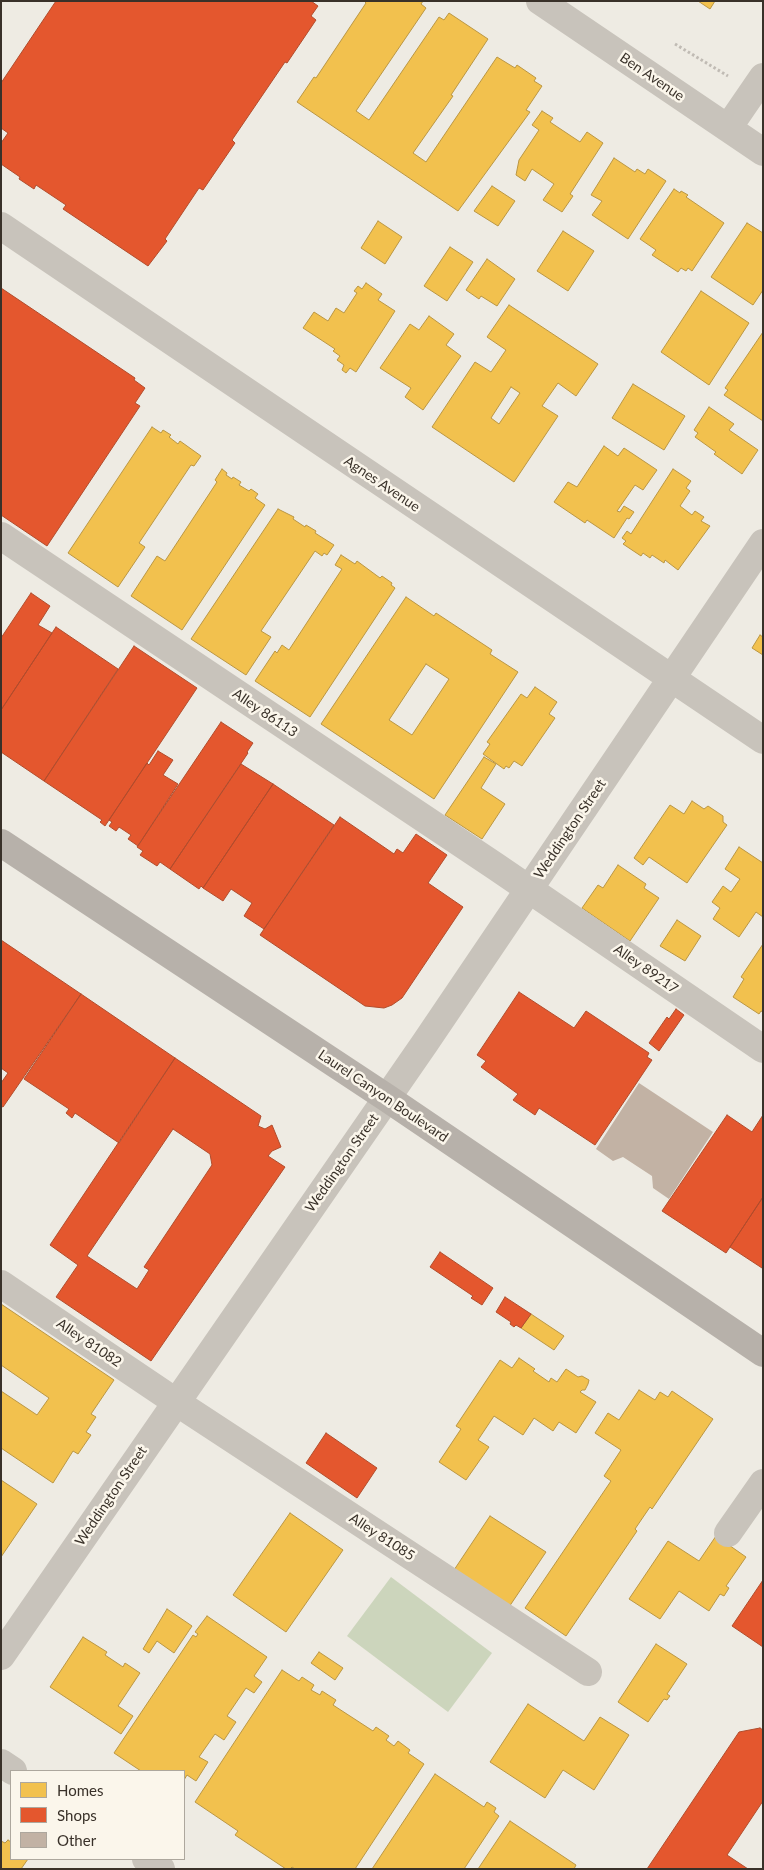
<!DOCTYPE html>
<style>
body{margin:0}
#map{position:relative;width:764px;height:1870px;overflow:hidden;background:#eeebe3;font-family:Lato,sans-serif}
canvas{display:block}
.frame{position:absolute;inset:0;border:2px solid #393129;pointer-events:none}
.legend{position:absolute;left:10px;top:1770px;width:175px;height:90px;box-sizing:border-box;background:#fbf6eb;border:1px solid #ada79d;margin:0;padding:6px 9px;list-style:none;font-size:15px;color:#393129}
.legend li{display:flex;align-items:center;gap:10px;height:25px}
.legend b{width:25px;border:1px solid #ada79d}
</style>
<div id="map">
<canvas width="764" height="1870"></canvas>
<div class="frame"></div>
<ul class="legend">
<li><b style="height:14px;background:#f2c14e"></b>Homes</li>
<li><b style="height:14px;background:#e4572e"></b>Shops</li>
<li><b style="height:14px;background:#c2b2a4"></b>Other</li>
</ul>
</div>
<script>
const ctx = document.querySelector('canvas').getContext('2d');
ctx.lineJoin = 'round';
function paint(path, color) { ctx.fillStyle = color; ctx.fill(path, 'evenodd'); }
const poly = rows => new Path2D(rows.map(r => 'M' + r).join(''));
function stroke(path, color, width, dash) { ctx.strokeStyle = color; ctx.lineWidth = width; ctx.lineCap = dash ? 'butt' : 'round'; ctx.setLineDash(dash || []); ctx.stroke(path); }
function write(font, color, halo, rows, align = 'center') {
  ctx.font = font + ' Lato,sans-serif'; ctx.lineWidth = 5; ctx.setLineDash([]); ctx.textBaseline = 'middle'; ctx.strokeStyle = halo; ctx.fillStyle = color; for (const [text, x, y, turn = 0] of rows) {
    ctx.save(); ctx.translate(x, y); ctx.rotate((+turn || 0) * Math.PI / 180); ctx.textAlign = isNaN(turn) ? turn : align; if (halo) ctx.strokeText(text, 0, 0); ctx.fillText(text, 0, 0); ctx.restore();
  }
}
const green = poly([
 [391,1577,492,1653,448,1712,347,1636]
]);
const homes = poly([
 [423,1,421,4,426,8,356,111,369,120,439,17,444,20,449,13,488,39,451,95,453,96,413,153,426,162,497,57,515,68,517,65,536,78,534,81,542,86,526,110,530,112,458,211,297,102,314,77,316,78,366,3,364,1,423,1],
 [698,1,715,1,710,9,698,1],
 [542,111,553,118,550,122,580,142,587,132,603,143,570,194,573,196,562,212,543,200,554,184,532,169,525,181,516,175,519,160,539,130,532,125,542,111],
 [614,158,635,172,637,169,645,174,648,169,666,181,628,239,592,215,602,201,591,195,614,158],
 [492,186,515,201,498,226,474,211,492,186],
 [674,189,680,193,681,191,688,195,686,197,724,223,692,271,688,268,686,271,681,268,678,272,652,255,656,250,640,239,674,189],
 [378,221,402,237,385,264,361,248,378,221],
 [747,223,763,233,763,290,753,305,711,277,747,223],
 [563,231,594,251,568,291,537,271,563,231],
 [450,247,473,262,447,301,424,286,450,247],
 [487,259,515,279,497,306,481,296,479,299,466,290,487,259],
 [366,283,382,294,378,300,395,311,356,372,350,368,346,373,342,370,344,365,337,360,340,356,333,351,335,349,303,328,314,312,328,321,336,308,344,313,357,293,354,291,358,286,362,289,366,283],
 [701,291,749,323,709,385,661,352,701,291],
 [509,305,598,364,576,396,558,383,542,406,558,416,514,482,432,427,475,362,491,372,506,350,487,337,509,305],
 [511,387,520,393,499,424,491,418,511,387],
 [429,316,454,334,446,345,461,356,423,410,405,397,411,388,380,368,410,324,419,330,429,316],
 [763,332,763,421,724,395,728,390,725,388,763,332],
 [633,384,685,416,664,450,612,418,633,384],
 [709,407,734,424,729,430,758,450,742,474,714,454,716,452,695,437,698,433,694,430,709,407],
 [152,427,161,433,163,430,171,435,169,437,178,444,180,441,201,456,194,466,191,465,139,543,145,547,118,587,68,553,152,427],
 [604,446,618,456,624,448,657,470,643,490,635,485,617,511,620,512,624,506,634,512,629,519,627,518,614,538,587,520,585,523,554,502,568,482,577,487,604,446],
 [222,469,227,473,226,475,232,479,233,477,241,482,239,485,249,491,251,489,258,494,255,498,265,505,182,630,131,596,157,556,165,561,217,482,215,480,222,469],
 [673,469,691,481,686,488,690,491,680,506,692,515,695,511,704,517,701,521,710,526,678,570,665,560,664,563,652,555,650,558,643,553,641,556,623,544,626,541,622,538,627,531,631,534,673,469],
 [278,509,294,517,293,519,305,527,306,525,316,531,315,533,334,545,327,555,324,553,322,556,315,551,261,631,271,637,246,675,191,639,278,509],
 [341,555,355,564,357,561,380,578,382,576,392,583,391,585,395,588,310,717,255,681,275,651,277,653,282,645,289,650,342,569,335,565,341,555],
 [406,597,434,616,436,613,492,650,490,654,518,672,434,799,321,724,406,597],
 [426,664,449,679,412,735,389,720,426,664],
 [760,635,763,637,763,655,752,648,760,635],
 [535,687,557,702,549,714,555,718,522,766,514,761,509,768,506,766,504,769,483,754,490,744,487,742,521,694,527,698,535,687],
 [484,757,496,764,481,788,505,804,482,839,445,815,484,757],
 [692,801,704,809,708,806,723,816,723,822,727,825,687,883,649,857,643,865,634,858,670,805,684,814,692,801],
 [739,847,763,863,763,917,756,912,739,937,713,919,720,908,712,902,723,886,731,892,740,879,725,869,739,847],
 [618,865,646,884,644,888,659,898,630,941,582,908,598,885,603,888,618,865],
 [677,920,701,936,685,961,660,946,677,920],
 [763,944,763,1012,761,1011,759,1014,733,997,744,979,741,977,763,944],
 [1,1304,114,1380,91,1414,96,1417,86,1432,91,1435,78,1454,73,1451,53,1483,1,1448,1,1391,37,1415,49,1398,1,1365,1,1304],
 [531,1314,564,1336,554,1350,521,1328,531,1314],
 [519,1358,535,1369,533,1371,549,1382,551,1378,557,1382,566,1369,578,1377,582,1376,589,1380,588,1384,585,1390,582,1390,580,1392,596,1402,576,1433,559,1422,553,1431,534,1418,523,1435,494,1416,478,1440,489,1447,466,1480,439,1462,461,1429,456,1426,500,1360,512,1368,519,1358],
 [639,1390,655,1400,660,1392,668,1397,672,1391,713,1419,652,1509,650,1507,635,1529,637,1531,566,1636,525,1608,611,1481,604,1476,621,1450,595,1433,608,1413,619,1420,639,1390],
 [1,1480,37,1504,1,1557,1,1480],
 [290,1513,343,1550,286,1632,233,1595,290,1513],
 [490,1516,546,1552,509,1607,454,1570,490,1516],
 [716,1536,746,1557,726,1586,729,1588,724,1596,720,1594,709,1611,679,1591,660,1619,629,1599,668,1541,699,1561,716,1536],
 [167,1609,192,1626,174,1653,157,1641,149,1653,143,1649,167,1609],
 [207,1616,267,1657,254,1676,262,1682,254,1693,246,1688,227,1716,236,1722,224,1740,215,1734,199,1757,208,1762,196,1781,187,1775,184,1780,184,1771,141,1771,114,1753,193,1635,196,1637,198,1634,195,1632,207,1616],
 [83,1637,107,1652,105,1655,123,1667,125,1663,140,1673,118,1706,133,1716,121,1734,50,1687,83,1637],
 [656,1644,687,1664,667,1694,670,1696,667,1700,664,1699,648,1722,618,1702,656,1644],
 [319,1652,343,1668,335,1680,311,1663,319,1652],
 [282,1670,299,1681,302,1677,314,1685,311,1690,320,1695,322,1691,336,1700,333,1705,373,1731,376,1727,389,1736,386,1740,394,1746,398,1741,410,1750,408,1753,424,1764,355,1869,295,1869,292,1867,290,1869,286,1869,235,1835,238,1831,195,1802,282,1670],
 [528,1704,584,1741,600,1717,629,1735,594,1790,563,1770,545,1798,490,1762,528,1704],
 [435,1774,484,1807,487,1802,496,1808,494,1812,499,1816,464,1869,372,1869,435,1774],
 [510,1821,576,1865,574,1869,478,1869,510,1821],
 [8,1840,11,1842,11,1859,28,1859,21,1869,1,1869,1,1841,5,1843,8,1840]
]);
const shops = poly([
 [56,1,311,1,318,6,311,16,316,20,287,63,285,62,232,140,235,143,203,190,199,188,165,239,167,241,148,266,63,209,66,205,36,185,34,189,19,179,20,177,1,164,1,143,8,133,1,128,1,83,56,1],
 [1,288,135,378,134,380,145,388,135,403,140,406,47,546,1,515,1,288],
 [31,593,50,606,38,625,52,633,1,710,1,638,31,593],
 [56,627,118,669,44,781,1,752,1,710,56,627],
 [134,646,197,688,105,826,100,822,102,820,44,781,134,646],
 [221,722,253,743,247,752,248,753,170,869,160,862,157,866,140,855,143,851,137,847,221,722],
 [158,751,173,760,163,775,178,784,138,846,128,839,131,835,119,827,116,831,109,826,112,822,109,820,147,763,149,765,158,751],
 [241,764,273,784,203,888,201,886,199,889,170,869,241,764],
 [273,784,334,825,264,929,244,916,252,903,231,889,223,901,203,888,273,784],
 [340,817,394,854,397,849,403,853,416,834,447,855,428,883,463,907,402,998,392,1005,384,1008,365,1006,260,935,340,817],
 [1,940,81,994,3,1107,1,1106,1,1083,8,1073,1,1068,1,940],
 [519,992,574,1028,586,1011,649,1053,647,1057,652,1060,595,1145,539,1108,535,1115,513,1100,518,1094,481,1067,486,1061,477,1055,519,992],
 [81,994,175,1058,119,1143,75,1113,72,1118,66,1113,69,1109,24,1079,81,994],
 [676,1009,684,1015,659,1051,649,1043,667,1017,669,1019,676,1009],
 [175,1058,261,1116,258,1126,265,1129,272,1125,281,1147,272,1151,268,1156,285,1167,151,1361,56,1297,78,1265,50,1245,175,1058],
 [173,1129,210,1154,212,1165,144,1267,149,1270,137,1289,87,1256,173,1129],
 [727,1115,752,1132,763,1115,763,1197,726,1253,662,1211,727,1115],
 [763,1197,763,1267,762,1268,730,1247,763,1197],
 [440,1252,493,1288,482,1305,471,1298,473,1296,430,1267,440,1252],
 [505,1297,531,1314,521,1328,516,1325,514,1327,510,1324,511,1322,496,1312,505,1297],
 [326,1433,377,1468,357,1498,306,1463,326,1433],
 [763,1580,763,1647,732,1626,763,1580],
 [760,1728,763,1730,763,1801,727,1855,748,1869,647,1869,739,1732,760,1728]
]);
const building = poly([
 [639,1083,713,1132,669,1199,653,1188,652,1176,623,1157,613,1161,596,1149]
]);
const path = poly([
 [675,44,728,76]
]);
const minor = poly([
 [540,1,763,152],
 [728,128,763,77],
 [1,226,763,740],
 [1,536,495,866,763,1049],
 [1,1284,176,1402,588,1672],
 [728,1533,763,1483],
 [1,1656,425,1043,763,543],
 [1,1763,13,1771],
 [146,1859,161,1869]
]);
const major = poly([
 [1,843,387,1098,763,1353]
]);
const streetNames = [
 ["Ben Avenue",652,77,34],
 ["Agnes Avenue",382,484,34],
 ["Alley 86113",265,713,34],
 ["Weddington Street",570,829,-56],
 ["Alley 89217",646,969,35],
 ["Laurel Canyon Boulevard",383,1096,34],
 ["Weddington Street",342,1163,-55],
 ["Alley 81082",89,1343,34],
 ["Weddington Street",111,1496,-56],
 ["Alley 81085",382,1537,33]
];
paint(green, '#ccd5bc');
paint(homes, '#f2c14e');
stroke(homes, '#ba9643', 1);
paint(shops, '#e4572e');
stroke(shops, '#b14c2c', 1);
paint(building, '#c2b2a4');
stroke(path, '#c0bbb4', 3, [2.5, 2.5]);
stroke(minor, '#c8c3bb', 28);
stroke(major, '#b7b1aa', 28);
write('14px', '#393129', '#fbf6eb', streetNames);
</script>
